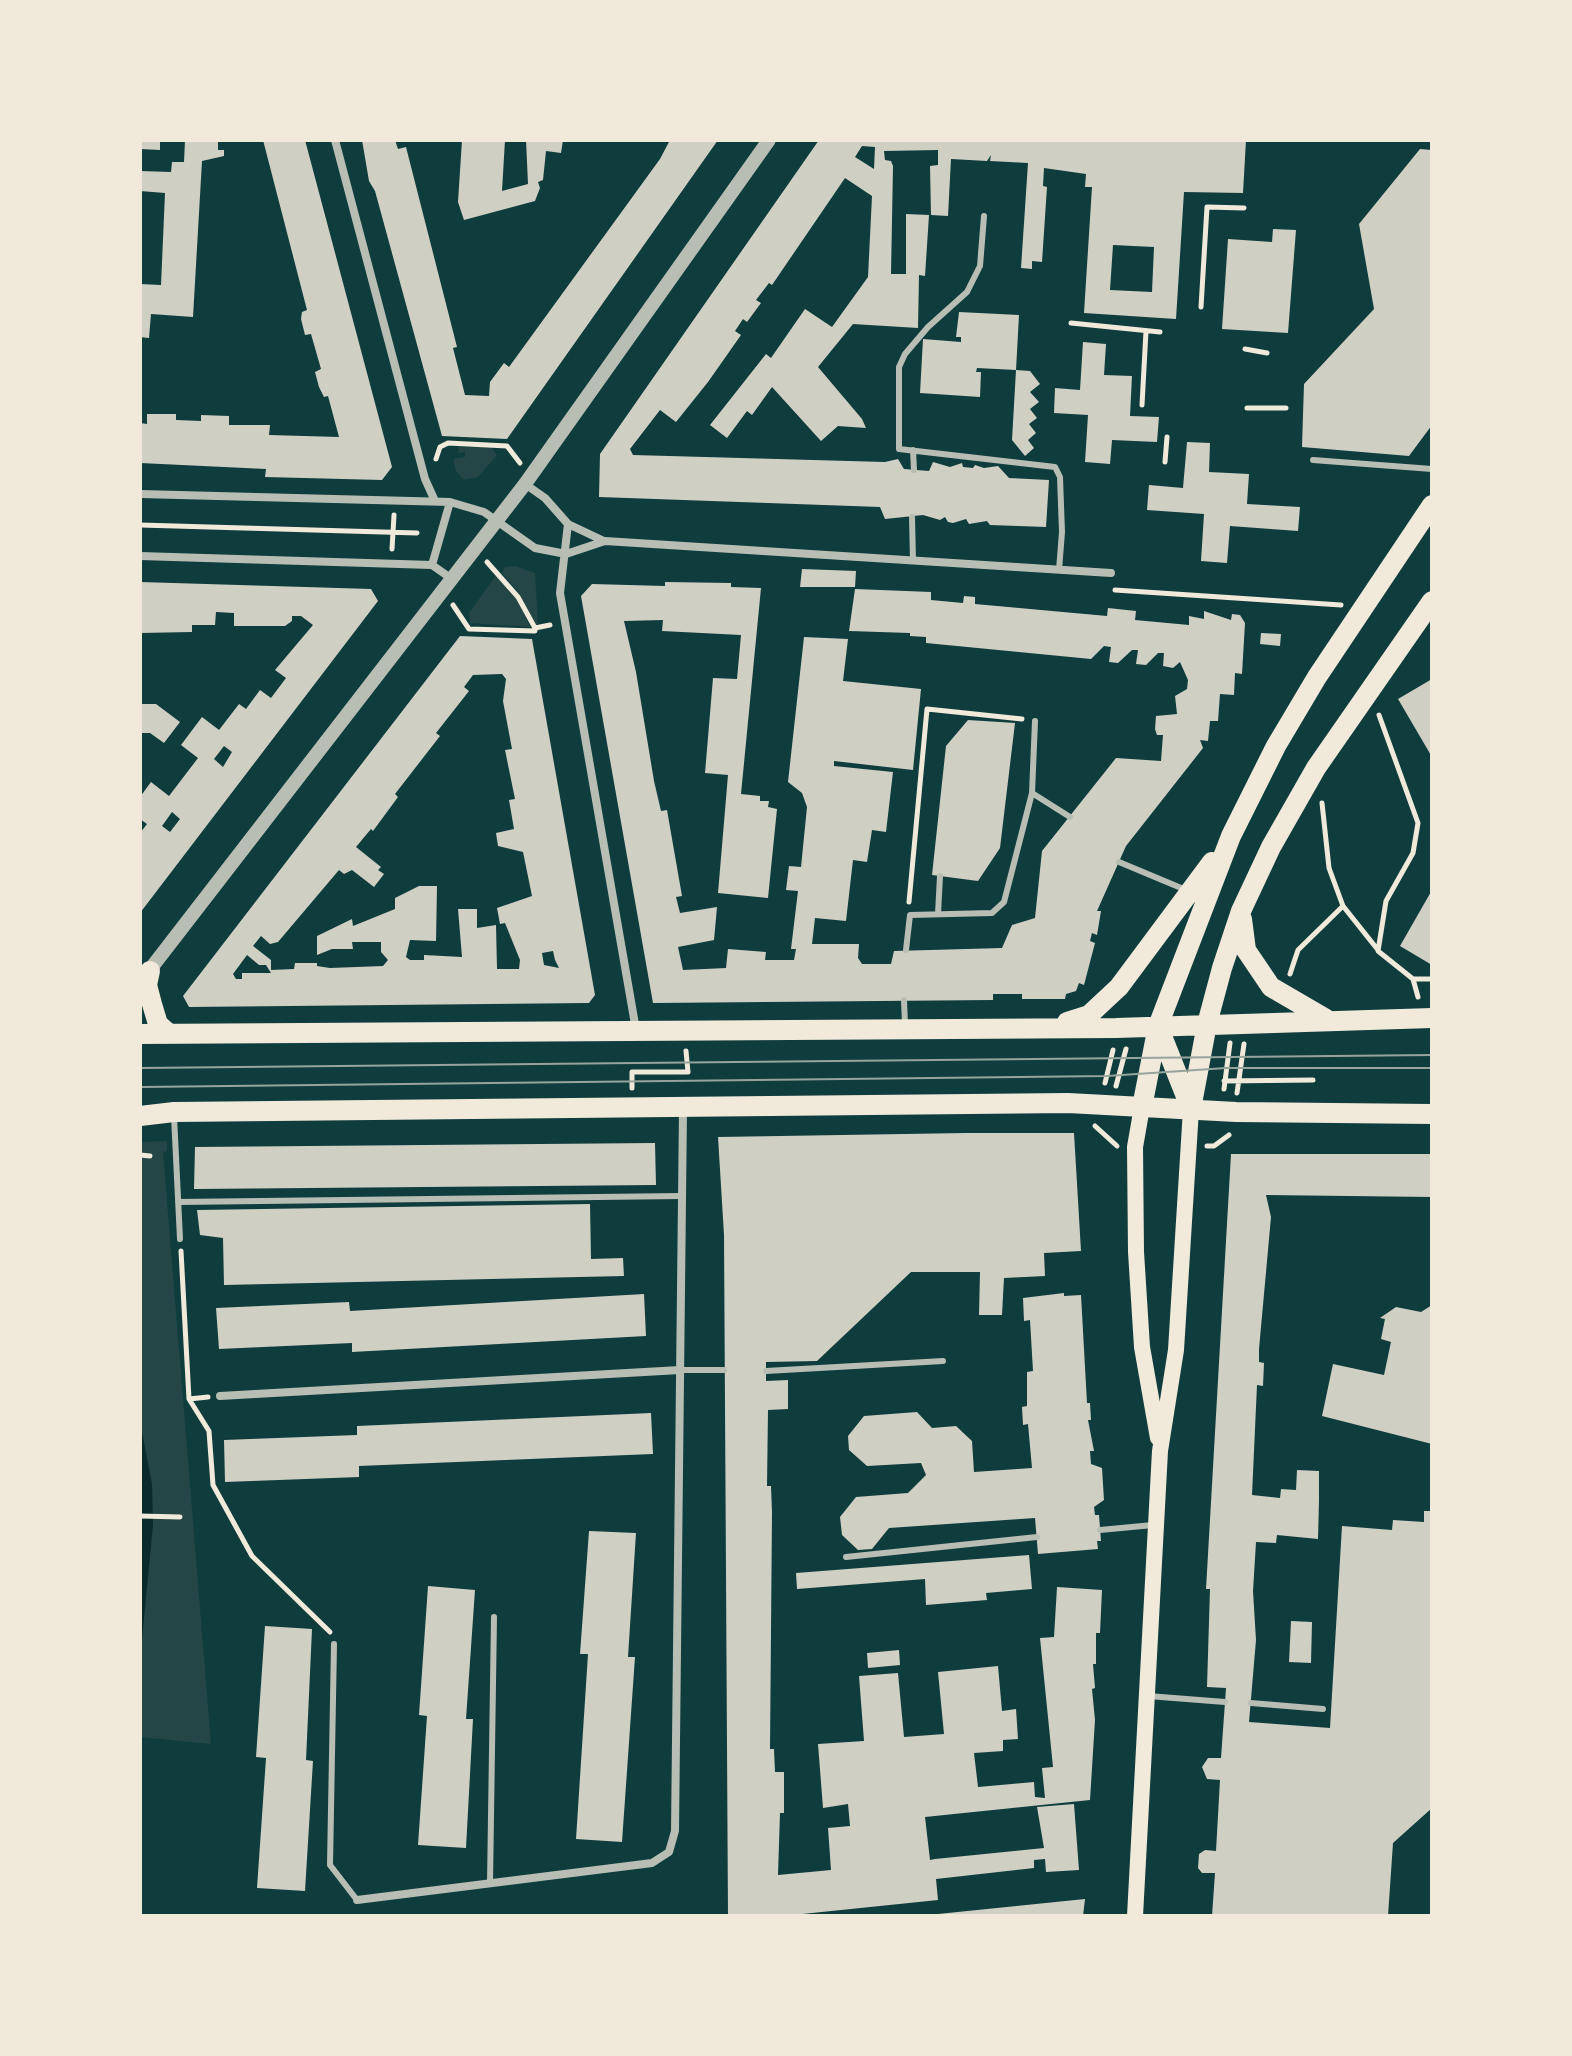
<!DOCTYPE html>
<style>
body{margin:0}
#map{position:relative;width:1572px;height:2056px;overflow:hidden;background:#0f3d3e;font-family:Arial,sans-serif}
canvas{display:block}
.frame{position:absolute;inset:0;border:142px solid #f1e9da;pointer-events:none}
</style>
<div id="map">
<canvas width="1572" height="2056"></canvas>
<div class="frame"></div>
</div>
<script>
const ctx = document.querySelector('canvas').getContext('2d');
ctx.lineJoin = 'round';
function paint(path, color) { ctx.fillStyle = color; ctx.fill(path, 'evenodd'); }
const poly = rows => new Path2D(rows.map(r => 'M' + r).join(''));
function stroke(path, color, width, dash) { ctx.strokeStyle = color; ctx.lineWidth = width; ctx.lineCap = dash ? 'butt' : 'round'; ctx.setLineDash(dash || []); ctx.stroke(path); }
const green = poly([
 [458,447,491,447,497,455,478,477,464,480,456,471,453,459,465,457,465,452,459,453],
 [515,566,535,573,538,624,534,625,519,593,502,573,505,567],
 [497,574,519,602,530,627,470,623,469,613],
 [167,1141,167,1151,163,1152,211,1744,140,1737,140,1142]
]);
const water = poly([
 [140,1422,152,1484,153,1525,140,1660]
]);
const building = poly([
 [140,140,160,140,160,150,140,149],
 [185,140,218,140,218,150,224,150,224,156,202,161,193,317,151,314,149,338,140,337,140,284,161,285,165,193,140,191,140,171,171,172,172,162,184,162],
 [263,140,305,140,392,467,382,480,265,477,266,469,140,463,140,423,147,424,147,414,176,414,176,420,201,421,201,415,229,416,229,425,270,425,269,435,339,437,328,396,324,397,319,387,315,372,321,369,311,334,305,335,301,319,302,312,307,310],
 [362,140,395,140,398,149,406,147,457,347,453,348,465,395,489,396,490,382,504,363,509,367,660,159,670,140,718,140,507,439,442,436,375,191,369,181],
 [462,140,505,140,502,191,528,184,526,140,563,140,561,153,546,151,543,180,538,182,540,188,535,201,464,220,458,202],
 [819,140,1246,140,1243,193,1184,192,1176,319,1084,313,1092,187,1085,187,1086,174,1044,168,1043,186,1047,187,1042,262,1032,261,1032,269,1021,268,1028,163,990,161,991,155,987,161,951,159,948,216,931,215,930,166,938,165,938,150,884,151,885,160,891,161,893,166,891,274,906,274,906,214,929,215,925,276,919,275,918,328,853,324,818,367,862,419,866,428,838,426,821,441,772,387,752,415,747,411,727,438,710,425,766,354,771,358,805,309,832,327,868,277,872,196,845,178,772,285,769,283,756,300,761,303,747,322,743,319,735,331,741,335,708,382,676,422,660,410,630,449,633,455,885,462,898,459,904,469,929,471,933,462,950,467,962,463,963,467,973,468,975,465,984,468,998,466,1009,478,1049,480,1046,527,990,525,987,521,969,524,966,519,953,523,948,522,945,517,940,520,923,515,885,519,880,507,599,497,600,454],
 [862,146,875,147,874,169,855,157],
 [1113,245,1154,247,1152,292,1110,290],
 [1420,149,1432,150,1432,425,1409,456,1302,447,1304,384,1374,309,1359,224],
 [1273,229,1296,230,1288,333,1222,329,1228,239,1272,242],
 [959,312,1019,315,1016,370,1030,371,1040,384,1030,392,1039,402,1030,409,1037,418,1029,424,1036,433,1028,440,1034,448,1025,456,1012,440,1016,370,977,368,976,372,981,372,980,397,920,393,923,339,961,342,961,337,956,337],
 [1083,342,1106,344,1104,375,1132,376,1130,416,1159,417,1157,442,1112,440,1110,464,1085,462,1088,415,1054,413,1055,388,1080,390],
 [1187,442,1210,443,1209,472,1249,474,1247,504,1300,507,1298,531,1230,526,1227,563,1201,561,1204,514,1147,510,1149,485,1183,488],
 [802,569,856,571,855,587,800,587],
 [140,582,371,589,378,601,140,913,140,833,147,824,140,819,140,797,151,782,169,796,198,758,181,745,202,717,219,730,239,704,246,709,260,690,271,698,286,678,275,670,313,625,301,616,292,616,292,621,285,626,234,626,234,613,216,612,215,625,192,625,192,632,140,633],
 [224,746,232,752,223,767,214,759],
 [172,812,180,819,170,832,162,826],
 [665,582,731,583,731,587,761,588,741,794,760,796,760,801,769,801,768,807,777,809,768,898,718,893,728,775,705,773,713,678,737,679,741,635,662,631,663,620,624,621,636,672,654,781,661,811,667,810,682,896,676,897,680,913,717,907,714,940,678,947,683,970,726,968,728,949,766,952,765,960,794,960,796,949,791,949,798,891,786,890,789,866,801,867,807,807,802,793,788,782,804,637,848,639,843,681,921,689,913,770,834,761,834,766,893,772,886,832,872,830,867,862,853,860,846,921,815,918,812,944,859,944,858,958,862,964,891,964,894,951,1002,948,1012,925,1035,918,1042,851,1116,758,1161,761,1163,735,1157,735,1155,729,1156,716,1177,714,1175,696,1187,689,1188,680,1180,662,1173,668,1163,666,1164,653,1158,653,1146,665,1136,664,1138,650,1132,650,1118,663,1109,662,1111,647,1104,646,1091,659,926,643,926,637,910,636,910,633,849,631,855,589,931,592,931,600,963,603,964,596,975,597,975,604,1107,616,1108,608,1136,611,1135,620,1189,625,1189,616,1204,619,1204,611,1231,620,1232,614,1240,615,1245,623,1242,674,1235,673,1234,695,1220,694,1218,721,1210,721,1208,741,1200,740,1203,748,1126,846,1097,911,1101,911,1097,935,1092,933,1090,941,1095,943,1084,985,1079,983,1076,991,1066,994,1065,999,1022,999,1022,994,993,994,993,1000,653,1003,581,596,592,584,665,586],
 [1261,633,1281,634,1280,646,1260,644],
 [460,636,532,639,595,995,589,1003,189,1007,183,996],
 [502,674,506,679,503,701,512,749,505,750,515,799,509,800,514,829,496,833,498,846,523,852,532,896,497,908,500,924,505,923,520,960,519,969,497,969,496,925,477,928,477,909,458,909,462,957,424,955,424,960,410,960,406,957,410,940,436,941,437,886,419,886,395,898,395,909,353,926,352,919,317,936,317,955,332,949,353,949,352,942,381,942,381,952,388,960,383,966,330,968,317,966,317,963,295,963,294,969,271,970,271,960,253,946,261,936,270,944,278,942,339,870,344,874,352,870,374,887,384,874,378,870,381,867,356,847,371,829,373,831,398,797,395,794,440,736,436,733,469,691,464,687,473,675],
 [553,951,555,960,559,968,544,965,542,953],
 [247,955,259,965,266,965,271,973,242,973,242,979,236,979,233,974],
 [1432,679,1432,757,1398,699],
 [140,704,156,704,180,722,164,743,150,733,140,733],
 [968,720,1015,723,1000,848,978,881,932,875,946,746],
 [1432,890,1432,965,1400,946],
 [966,1133,1074,1133,1081,1251,1044,1253,1045,1276,1004,1278,1002,1315,979,1315,980,1272,911,1272,817,1361,766,1362,766,1381,788,1380,788,1409,768,1410,767,1486,771,1486,772,1512,770,1749,774,1749,775,1772,784,1772,784,1813,780,1813,778,1875,831,1870,828,1828,850,1826,848,1804,823,1808,818,1744,864,1741,859,1676,898,1673,904,1737,944,1734,938,1672,998,1666,1002,1711,1016,1709,1018,1739,1003,1740,1003,1751,974,1753,978,1787,1034,1782,1035,1797,1045,1798,1042,1768,1053,1767,1040,1638,1054,1637,1057,1587,1102,1590,1100,1633,1096,1633,1096,1664,1093,1664,1095,1688,1092,1689,1095,1720,1090,1800,925,1817,930,1860,935,1859,1044,1848,1037,1807,1074,1804,1079,1870,1046,1872,1045,1859,1034,1860,1034,1868,936,1879,938,1900,783,1916,728,1916,724,1235,718,1137],
 [655,1143,656,1185,194,1189,195,1147],
 [1231,1154,1432,1154,1432,1197,1266,1195,1271,1217,1259,1349,1259,1362,1264,1363,1263,1386,1257,1385,1252,1495,1280,1498,1281,1489,1296,1490,1297,1470,1319,1471,1319,1501,1318,1539,1277,1535,1276,1543,1256,1542,1253,1591,1256,1640,1249,1722,1330,1728,1342,1526,1392,1530,1393,1520,1424,1522,1424,1511,1432,1511,1432,1808,1393,1843,1388,1916,1212,1916,1215,1873,1202,1873,1198,1868,1199,1854,1205,1850,1216,1851,1220,1780,1207,1779,1202,1767,1208,1758,1221,1758,1226,1688,1207,1687,1210,1589,1206,1589],
 [590,1204,591,1259,623,1258,624,1276,224,1285,223,1238,200,1235,197,1210],
 [1064,1293,1064,1296,1081,1295,1087,1403,1090,1403,1091,1420,1088,1420,1094,1451,1090,1451,1091,1464,1102,1468,1104,1500,1094,1507,1095,1515,1099,1515,1101,1541,1097,1541,1098,1549,1038,1554,1035,1518,889,1528,872,1549,858,1550,842,1535,840,1517,856,1497,908,1493,926,1475,921,1463,867,1466,849,1450,848,1436,864,1416,917,1412,932,1428,956,1426,972,1441,974,1472,1032,1468,1028,1424,1023,1425,1022,1407,1027,1406,1027,1372,1033,1371,1030,1320,1024,1321,1023,1298],
 [644,1294,646,1336,352,1352,352,1343,219,1349,216,1308,349,1302,350,1311],
 [1432,1305,1432,1444,1322,1416,1333,1364,1384,1375,1391,1342,1381,1339,1385,1319,1380,1318,1396,1307,1421,1312],
 [651,1413,653,1454,359,1466,359,1477,225,1482,224,1440,357,1435,357,1426],
 [589,1531,636,1533,628,1657,635,1657,622,1842,576,1839,588,1654,580,1654],
 [1029,1555,1032,1589,986,1593,987,1600,926,1605,925,1579,797,1589,796,1573],
 [428,1586,475,1590,466,1719,473,1719,466,1848,418,1845,427,1716,419,1715],
 [1291,1621,1312,1622,1311,1663,1289,1662],
 [265,1626,312,1629,306,1760,313,1761,305,1891,257,1888,266,1758,256,1757],
 [899,1650,900,1665,868,1668,867,1653],
 [1085,1899,1083,1916,938,1916,938,1914]
]);
const path = poly([
 [1201,307,1207,207,1244,208],
 [1071,323,1160,332],
 [1245,349,1267,353],
 [1142,405,1146,331],
 [1247,408,1286,408],
 [436,459,440,447,448,443,507,446,520,463],
 [1165,462,1167,437],
 [140,525,417,533],
 [392,549,394,515],
 [487,562,518,597,535,628],
 [1115,590,1341,605],
 [453,605,469,629,535,631,535,628,550,625],
 [1379,715,1418,823,1413,853,1386,901,1378,951,1413,979,1418,997],
 [1322,803,1329,868,1343,906,1378,950],
 [909,902,927,709,1022,719],
 [1290,974,1298,950,1343,906],
 [1413,979,1432,979],
 [1224,1081,1313,1080],
 [1105,1083,1113,1050],
 [1116,1086,1126,1049],
 [632,1088,632,1072,688,1072,686,1051],
 [1224,1089,1230,1043],
 [1237,1093,1244,1044],
 [1095,1126,1117,1146],
 [1207,1146,1214,1146,1229,1135],
 [140,1155,150,1156],
 [181,1251,189,1399,209,1431,213,1485,252,1556,330,1632],
 [189,1399,208,1397],
 [140,1516,180,1517]
]);
const service = poly([
 [984,216,980,266,967,292,928,327,905,354,899,367,899,449,1055,467,1060,477,1062,532,1059,570],
 [913,450,914,470],
 [1313,460,1432,469],
 [912,517,913,561],
 [1032,793,1035,721],
 [1119,862,1186,890],
 [938,914,940,876],
 [906,950,910,915,992,913,1004,902,1032,793,1070,817],
 [904,1000,905,1025],
 [174,1116,180,1239],
 [178,1202,681,1196],
 [680,1370,724,1370],
 [766,1371,943,1361],
 [1100,1530,1153,1525],
 [846,1557,1037,1537],
 [334,1644,330,1865,357,1900],
 [1148,1696,1225,1702],
 [1251,1703,1323,1709],
 [490,1883,494,1617]
]);
const minor = poly([
 [335,140,425,479,435,501],
 [525,484,545,498,568,524,604,541],
 [140,494,450,502,484,512,535,548,566,554,605,541,1111,573],
 [568,524,560,593,636,1030],
 [140,556,432,565,452,579],
 [432,565,450,502],
 [220,1396,680,1370],
 [357,1900,652,1863,669,1852,675,1831,683,1109]
]);
const tertiary = poly([
 [145,976,525,484,769,140]
]);
const secondary = poly([
 [1142,1107,1135,1147,1136,1252,1142,1347,1158,1438],
 [1135,1916,1160,1451,1176,1350,1191,1109]
]);
const primary = poly([
 [1242,919,1246,950,1271,987,1326,1019],
 [150,971,147,985,152,1004,158,1024,168,1033],
 [1067,1022,1089,1015,1119,987,1212,862],
 [1158,1026,1191,1109],
 [140,1034,1116,1028,1432,1018],
 [1142,1107,1158,1026,1231,836,1276,746,1317,677,1432,505],
 [1191,1109,1207,1024,1222,968,1241,911,1271,847,1316,768,1432,601],
 [140,1116,174,1112,1068,1103,1236,1112,1432,1114]
]);
const tram = poly([
 [140,1068,1432,1055],
 [140,1087,1107,1076,1226,1068,1432,1068]
]);
paint(green, '#244646');
paint(water, '#0a2a2b');
paint(building, '#cfcfc3');
stroke(path, '#f1e9da', 5);
stroke(service, '#b8beb3', 6);
stroke(minor, '#b8beb3', 8);
stroke(tertiary, '#b8beb3', 14);
stroke(secondary, '#f1e9da', 16);
stroke(primary, '#f1e9da', 20);
stroke(tram, '#97a49c', 2);
</script>
